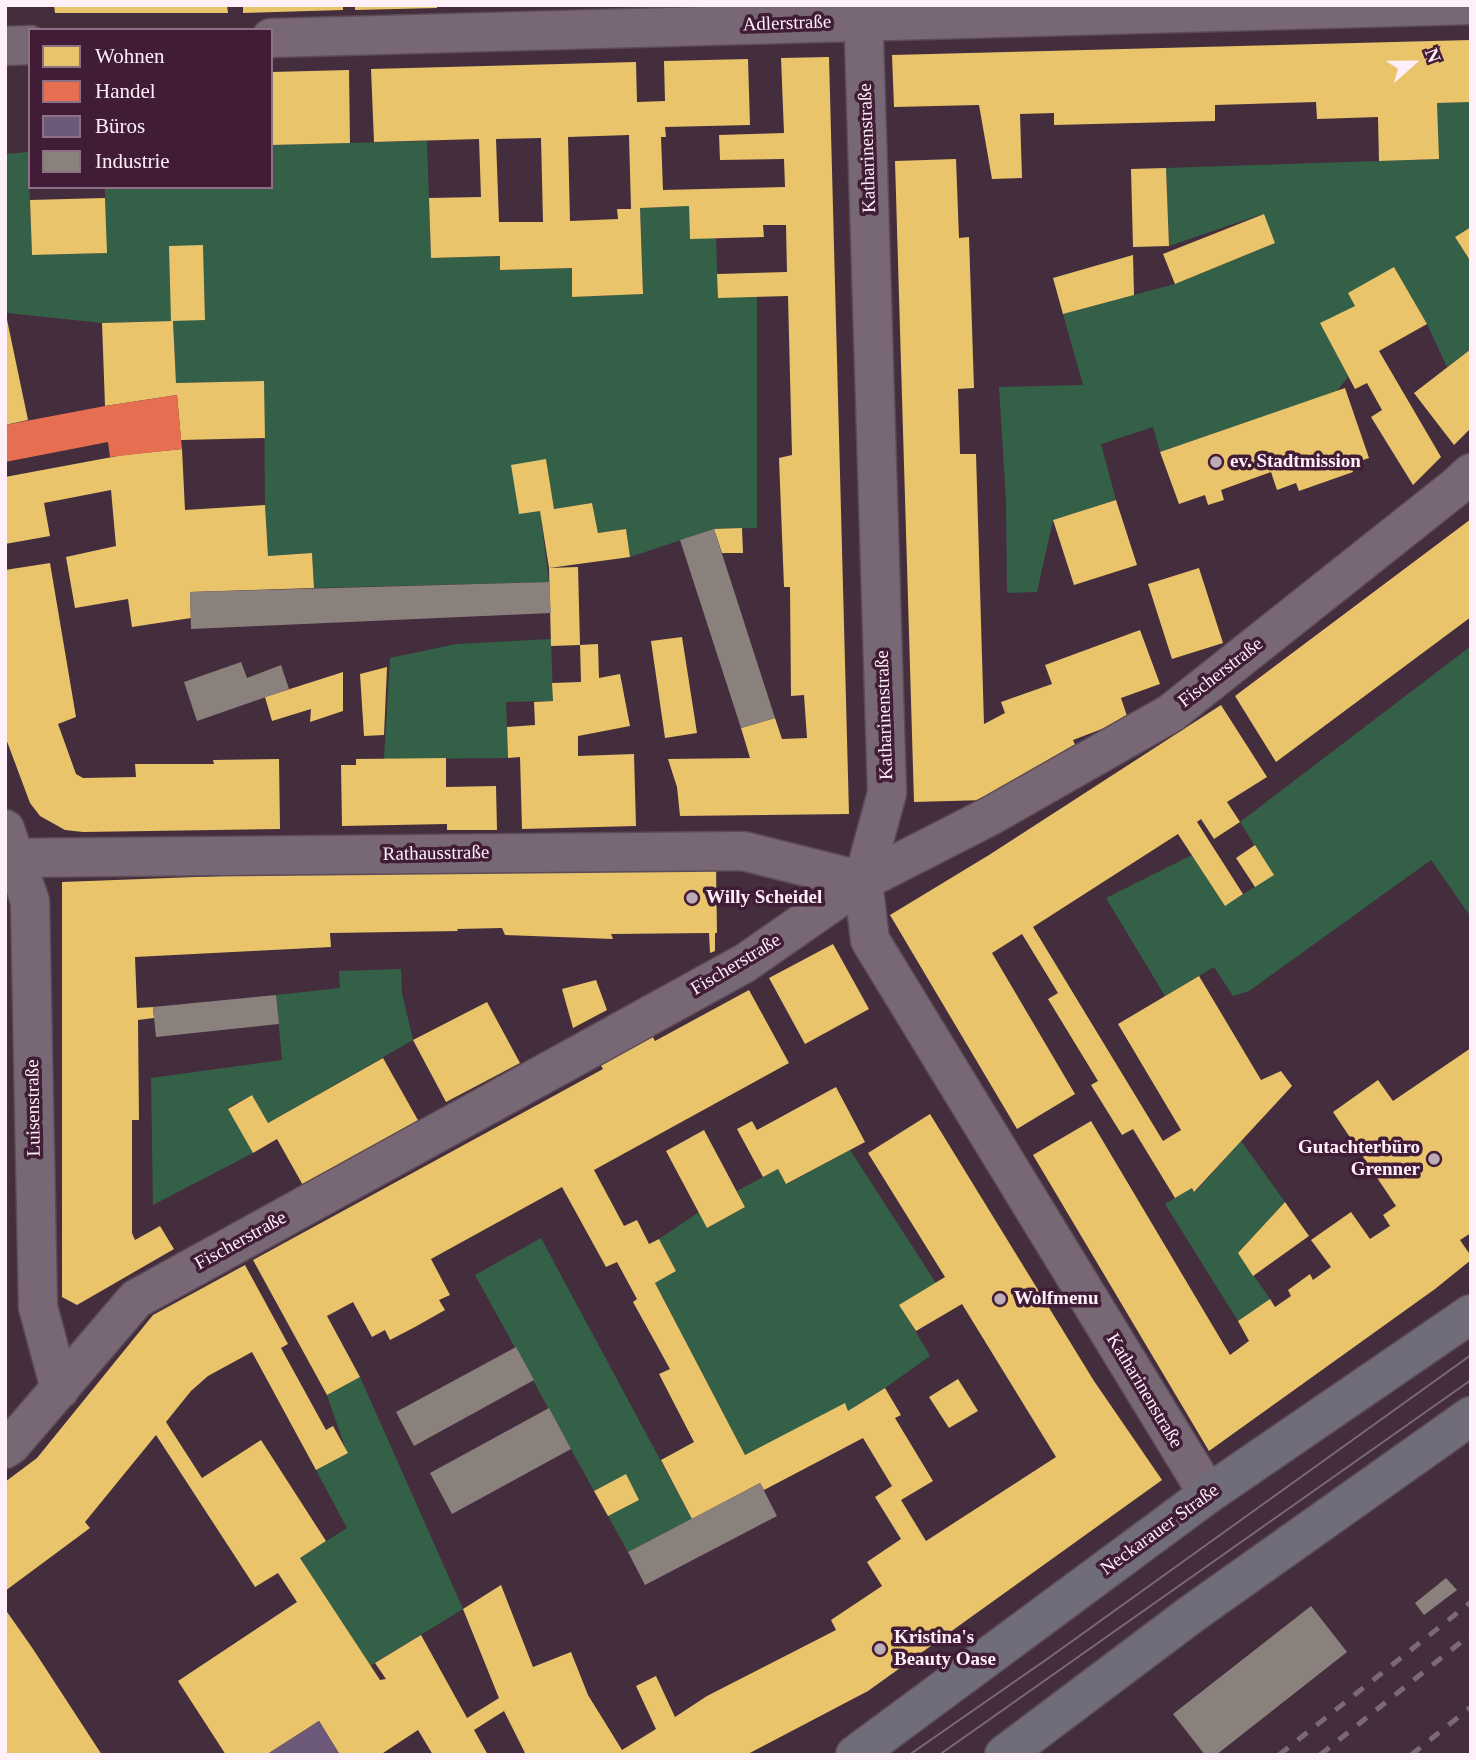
<!DOCTYPE html>
<meta charset="utf-8">
<style>
body{margin:0}
#map{position:relative;width:1476px;height:1760px;overflow:hidden;background:#442e3e;font-family:Georgia,serif}
canvas{display:block}
.frame{position:absolute;inset:0;border:7px solid #feeff9;pointer-events:none}
.legend{position:absolute;left:28px;top:28px;width:245px;height:161px;box-sizing:border-box;background:#411c37;border:2px solid #8d7085;margin:0;padding:9px 12px;list-style:none;font-size:21px;color:#feeff9}
.legend li{display:flex;align-items:center;gap:14px;height:35px}
.legend b{width:35px;border:2px solid #8d7085}
.north{position:absolute;left:1378px;top:28px;width:70px;height:70px;-webkit-text-stroke:5px #411c37;paint-order:stroke;rotate:69deg;font-size:19px;font-weight:700;line-height:28px;text-align:center;color:#feeff9}
.north::after{content:'';display:block;margin:auto;width:24px;height:32px;background:#feeff9;clip-path:polygon(50% 0,100% 100%,50% 72%,0 100%)}
</style>
<div id="map">
<canvas width="1476" height="1760"></canvas>
<div class="frame"></div>
<ul class="legend">
<li><b style="height:19px;background:#e9c46a"></b>Wohnen</li>
<li><b style="height:19px;background:#e76f51"></b>Handel</li>
<li><b style="height:19px;background:#6d597a"></b>Büros</li>
<li><b style="height:19px;background:#8a817c"></b>Industrie</li>
</ul>
<div class="north">N</div>
</div>
<script>
const ctx = document.querySelector('canvas').getContext('2d');
ctx.lineJoin = 'round';
function paint(path, color) { ctx.fillStyle = color; ctx.fill(path, 'evenodd'); }
const poly = rows => new Path2D(rows.map(r => 'M' + r).join(''));
function stroke(path, color, width, dash) { ctx.strokeStyle = color; ctx.lineWidth = width; ctx.lineCap = dash ? 'butt' : 'round'; ctx.setLineDash(dash || []); ctx.stroke(path); }
function write(font, color, halo, rows, align = 'center') {
  ctx.font = font + ' Georgia,serif'; ctx.lineWidth = 7; ctx.setLineDash([]); ctx.textBaseline = 'middle'; ctx.strokeStyle = halo; ctx.fillStyle = color; for (const [text, x, y, turn = 0] of rows) {
    ctx.save(); ctx.translate(x, y); ctx.rotate((+turn || 0) * Math.PI / 180); ctx.textAlign = isNaN(turn) ? turn : align; if (halo) ctx.strokeText(text, 0, 0); ctx.fillText(text, 0, 0); ctx.restore();
  }
}
const green = poly([
 [1471,102,1471,227,1455,237,1471,262,1471,349,1447,367,1427,324,1394,267,1355,306,1321,323,1348,377,1337,391,1160,452,1153,427,1101,444,1116,500,1053,520,1037,592,1007,593,1006,501,999,387,1083,385,1063,314,1175,284,1275,243,1263,214,1169,246,1166,168,1438,159,1437,103],
 [427,141,431,258,500,256,501,270,572,268,573,297,643,294,640,208,689,206,690,238,716,238,718,297,757,297,757,528,714,529,630,557,626,529,598,533,592,503,554,509,546,459,540,511,549,582,314,588,312,553,268,556,265,505,264,381,176,383,173,320,205,319,203,245,171,321,102,323,7,313,5,154,28,152,32,255,106,253,105,187,271,187,271,145],
 [551,639,553,701,506,702,508,758,384,759,390,658,456,644],
 [1471,646,1471,917,1431,860,1249,991,1233,996,1214,967,1165,996,1106,898,1192,855,1225,906,1273,875,1240,822],
 [401,969,402,993,413,1040,268,1123,252,1095,228,1108,253,1153,153,1205,151,1078,282,1060,276,995,340,988,339,971],
 [1241,1141,1285,1202,1238,1253,1270,1299,1238,1321,1165,1204,1192,1188,1195,1192],
 [850,1150,936,1283,900,1305,930,1356,885,1388,848,1411,845,1404,745,1455,655,1283,676,1271,659,1239,699,1212,707,1228,745,1207,737,1191,778,1169,787,1184],
 [541,1238,692,1519,628,1552,608,1516,625,1475,594,1491,475,1275],
 [360,1377,463,1609,370,1666,300,1558,347,1528,316,1470,347,1453,327,1395]
]);
const homes = poly([
 [54,5,227,5,228,13,55,13],
 [243,5,343,5,343,10,243,13],
 [355,5,437,5,437,8,355,10],
 [1471,40,1471,102,1437,103,1439,159,1379,161,1378,117,1317,119,1316,102,1215,105,1215,121,1054,125,1054,113,1020,114,1022,178,992,179,979,105,894,107,892,55],
 [829,57,849,814,680,816,677,787,668,759,750,758,741,728,775,718,782,739,807,738,804,695,791,696,790,587,784,587,779,458,792,455,788,296,718,298,717,274,787,272,786,225,763,225,764,237,690,239,689,206,640,208,643,294,572,297,572,268,500,270,500,256,431,258,429,198,481,197,479,139,374,142,371,69,636,62,637,102,665,101,664,61,748,59,750,125,665,127,666,137,661,137,663,190,785,187,784,159,720,160,719,135,784,133,781,58],
 [629,135,631,209,617,209,618,219,570,221,568,137],
 [541,138,543,222,499,222,496,139],
 [349,70,350,143,271,145,271,72],
 [956,159,959,238,969,237,974,388,958,389,960,454,976,454,984,724,1005,713,1001,702,1052,684,1045,665,1140,630,1160,684,1121,698,1128,719,1073,740,1076,747,986,800,914,802,895,161],
 [1166,168,1169,246,1133,247,1131,169],
 [105,198,107,253,32,255,30,200],
 [1264,214,1275,243,1175,284,1163,254],
 [1471,227,1471,262,1455,237],
 [203,245,205,320,171,321,169,246],
 [1133,255,1134,295,1063,314,1053,278],
 [1394,267,1427,324,1379,351,1441,457,1413,485,1371,417,1382,410,1367,383,1355,389,1320,323,1355,306,1348,293],
 [5,310,28,420,5,425],
 [173,321,176,383,264,381,265,438,181,440,177,395,105,406,102,323],
 [1471,349,1471,428,1454,445,1414,393],
 [1345,388,1369,458,1351,464,1353,472,1299,491,1296,483,1277,490,1271,472,1221,490,1224,500,1208,505,1205,495,1179,504,1160,452],
 [182,449,185,510,265,505,268,556,312,553,314,588,190,592,191,618,132,627,128,599,75,608,66,557,116,546,111,490,44,503,50,536,5,544,5,477,123,455],
 [546,459,554,509,592,503,598,533,626,529,630,557,549,568,578,567,580,645,551,646,549,568,540,511,519,514,511,465],
 [1116,500,1137,565,1074,585,1053,520],
 [1471,519,1471,617,1276,762,1235,696],
 [742,528,743,553,722,553,714,529],
 [50,563,76,717,58,724,76,774,83,778,136,777,135,764,214,764,213,760,279,759,280,829,83,832,65,830,40,816,30,803,5,736,5,570],
 [1199,568,1223,643,1172,659,1148,584],
 [682,637,697,733,665,738,651,641],
 [598,644,599,678,620,674,630,726,578,736,578,756,634,754,636,826,522,829,520,757,508,758,507,727,535,725,534,702,553,701,552,683,581,682,580,645],
 [387,667,384,735,364,736,360,674],
 [343,672,343,711,310,722,311,709,272,721,265,697],
 [1221,705,1267,777,1227,802,1240,822,1214,839,1201,819,1197,822,1243,894,1225,906,1178,834,1033,927,1163,1141,1181,1130,1118,1024,1199,976,1261,1080,1281,1071,1292,1086,1194,1192,1192,1188,1175,1198,1133,1129,1122,1135,1091,1085,1098,1081,1048,999,1058,993,1022,934,992,953,1075,1094,1017,1129,890,915,989,855],
 [446,758,446,787,496,786,497,830,447,830,447,824,342,826,341,765,356,765,356,759],
 [1255,845,1274,875,1255,887,1236,858],
 [716,866,717,933,715,933,715,951,710,953,709,933,611,934,613,939,505,935,502,928,457,929,458,931,330,933,331,947,135,957,137,1008,153,1007,154,1018,138,1020,139,1120,132,1120,132,1233,135,1240,160,1226,174,1249,77,1305,62,1297,62,882,329,872],
 [833,944,869,1009,805,1044,769,978],
 [596,980,607,1010,573,1028,562,989],
 [749,990,789,1063,594,1170,624,1226,637,1220,649,1244,659,1239,676,1271,655,1283,745,1455,845,1403,848,1411,885,1388,901,1415,895,1418,933,1481,901,1500,926,1541,1056,1457,962,1304,916,1331,899,1305,945,1277,868,1153,930,1114,1094,1381,1162,1480,868,1691,746,1755,526,1755,504,1711,474,1730,488,1755,433,1755,418,1730,380,1755,340,1755,319,1721,266,1755,226,1755,178,1681,297,1602,278,1573,255,1587,156,1435,85,1522,90,1528,5,1591,5,1482,37,1458,153,1315,245,1265,288,1344,281,1348,326,1430,333,1426,348,1453,316,1470,252,1352,208,1376,191,1391,166,1422,202,1478,261,1440,326,1541,300,1558,380,1680,386,1679,375,1663,421,1635,467,1718,499,1698,463,1609,501,1585,533,1667,571,1652,588,1695,622,1750,656,1729,636,1686,656,1676,675,1717,707,1696,836,1630,831,1620,882,1586,867,1562,901,1539,875,1497,892,1486,863,1438,764,1490,760,1483,692,1519,661,1460,694,1442,659,1374,670,1369,633,1302,637,1299,617,1262,606,1267,562,1187,431,1259,450,1295,439,1300,445,1310,415,1327,390,1340,385,1330,372,1337,353,1302,327,1316,360,1377,327,1395,253,1260,603,1069,597,1059,649,1030,655,1041],
 [487,1002,520,1063,446,1102,413,1040],
 [1471,1048,1471,1233,1460,1240,1471,1256,1471,1260,1435,1289,1209,1451,1033,1155,1091,1121,1230,1355,1249,1341,1238,1321,1270,1299,1275,1307,1291,1296,1288,1290,1310,1274,1313,1280,1331,1267,1311,1240,1351,1212,1370,1239,1390,1226,1383,1215,1396,1206,1333,1112,1378,1080,1393,1101],
 [383,1058,419,1122,304,1187,277,1139,253,1153,228,1109,252,1095,268,1123],
 [836,1087,865,1142,786,1184,778,1169,763,1177,737,1129,752,1121,757,1130],
 [704,1130,745,1207,707,1228,666,1151],
 [1285,1202,1309,1236,1253,1276,1238,1253],
 [958,1379,978,1411,949,1428,929,1397],
 [626,1474,639,1500,608,1516,594,1491],
 [5,1609,33,1649,102,1755,5,1755]
]);
const shops = poly([
 [177,395,182,449,110,457,108,442,5,462,5,425,105,406]
]);
const offices = poly([
 [319,1721,340,1755,266,1755]
]);
const industry = poly([
 [714,529,775,718,741,728,680,540],
 [549,582,551,613,191,629,190,592],
 [241,662,247,678,281,665,289,689,197,721,184,682],
 [276,995,279,1024,156,1037,153,1007],
 [516,1347,534,1380,414,1446,396,1412],
 [549,1408,571,1449,452,1514,430,1473],
 [760,1483,777,1516,645,1585,628,1552],
 [1446,1578,1457,1590,1424,1615,1415,1603],
 [1311,1606,1347,1652,1216,1755,1205,1755,1173,1714]
]);
const minor = poly([
 [863,5,887,793,863,881,870,940,1208,1494],
 [271,38,1471,5],
 [5,46,30,45],
 [5,829,30,901,38,1307,60,1389],
 [5,858,743,851,863,881],
 [5,1449,11,1445,136,1299,745,963,863,881,992,815,1171,713,1457,486,1471,473]
]);
const major = poly([
 [855,1755,1208,1494,1471,1314],
 [1004,1755,1193,1613,1471,1416]
]);
const tram = poly([
 [909,1755,1050,1657,1471,1355],
 [939,1755,1471,1380]
]);
const rail = poly([
 [1279,1755,1471,1602],
 [1320,1755,1471,1634],
 [1411,1755,1471,1707]
]);
const markers = [
 [1216,462,7,"#bdabb8"],
 [692,898,7,"#bdabb8"],
 [1434,1159,7,"#bdabb8"],
 [1000,1299,7,"#bdabb8"],
 [880,1649,7,"#bdabb8"]
];
const streetNames = [
 ["Adlerstraße",787,24,-2],
 ["Katharinenstraße",868,148,-92],
 ["Fischerstraße",1221,673,-38],
 ["Katharinenstraße",885,715,-92],
 ["Rathausstraße",436,854,-1],
 ["Fischerstraße",736,965,-31],
 ["Luisenstraße",34,1108,-91],
 ["Fischerstraße",241,1241,-29],
 ["Katharinenstraße",1144,1391,59],
 ["Neckarauer Straße",1160,1530,-36]
];
const poiNames = [
 ["ev. Stadtmission",1230,462],
 ["Willy Scheidel",706,898],
 ["Gutachterbüro",1420,1148,"right"],
 ["Grenner",1420,1170,"right"],
 ["Wolfmenu",1014,1299],
 ["Kristina's",894,1638],
 ["Beauty Oase",894,1660]
];
paint(green, '#346048');
paint(homes, '#e9c46a');
paint(shops, '#e76f51');
paint(offices, '#6d597a');
paint(industry, '#8a817c');
stroke(minor, '#5c4b57', 41);
stroke(major, '#5c4b57', 41);
stroke(minor, '#786774', 38);
stroke(major, '#716c79', 38);
stroke(tram, '#7b6a75', 2);
stroke(rail, '#7b6a75', 5, [12, 12]);
for (const [x, y, r, color] of markers) { const dot = new Path2D(); dot.arc(x, y, r, 0, 2 * Math.PI); ctx.fillStyle = color; ctx.fill(dot); stroke(dot, '#411c37', 2.5); }
write('19px', '#feeff9', '#411c37', streetNames);
write('bold 19px', '#feeff9', '#411c37', poiNames, 'left');
</script>
